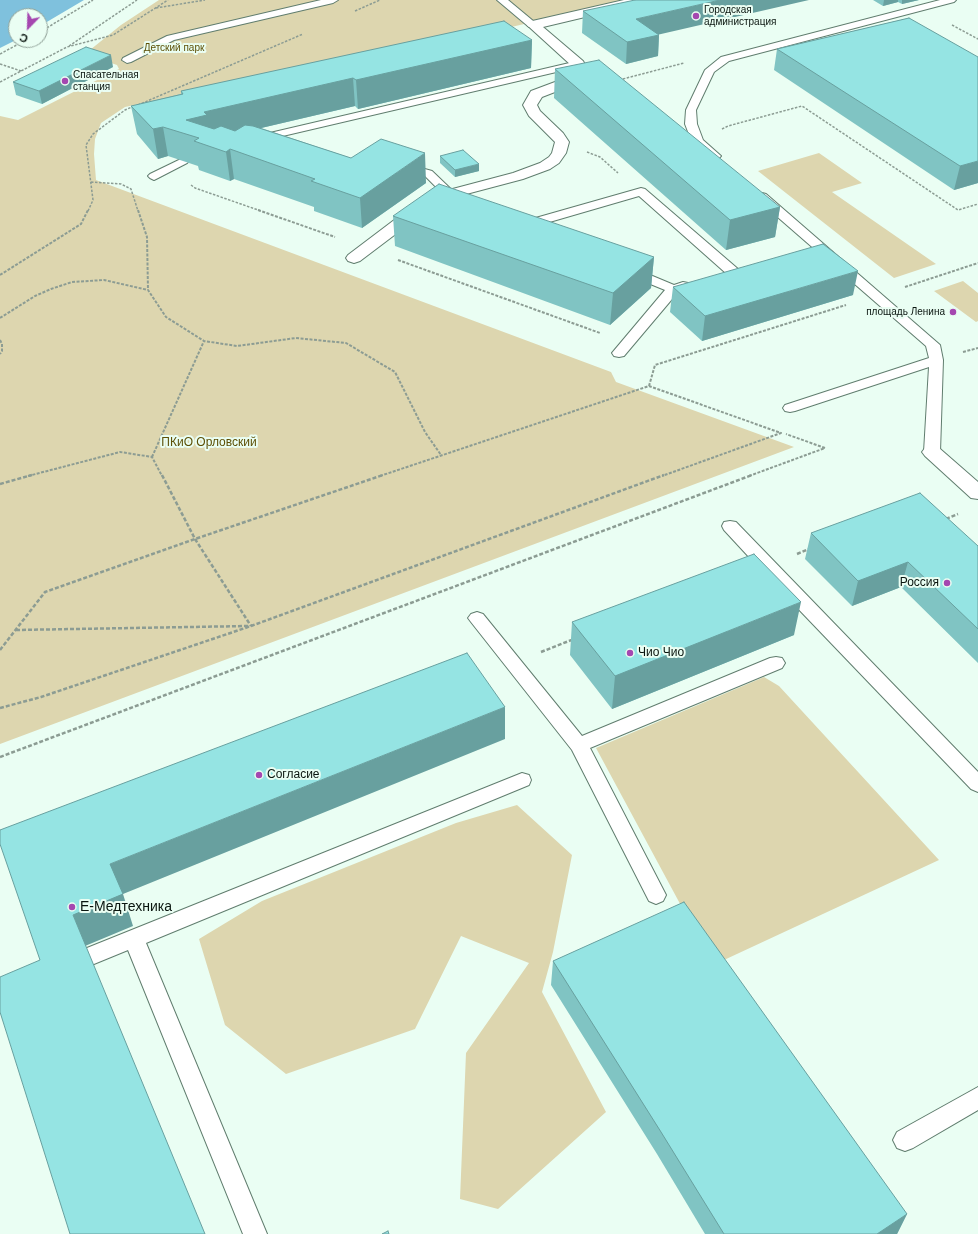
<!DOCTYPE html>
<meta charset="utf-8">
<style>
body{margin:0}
#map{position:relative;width:978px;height:1234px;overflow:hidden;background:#eafef3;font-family:Helvetica,sans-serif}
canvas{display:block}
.north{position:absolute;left:8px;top:8px;width:40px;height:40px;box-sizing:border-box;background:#eafef3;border:1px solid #90a198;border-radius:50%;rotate:203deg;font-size:11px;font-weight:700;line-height:16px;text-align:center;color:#0a150f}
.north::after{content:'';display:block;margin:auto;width:14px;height:18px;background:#a547b0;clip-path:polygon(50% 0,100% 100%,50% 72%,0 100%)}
</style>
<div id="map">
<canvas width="978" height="1234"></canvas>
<div class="north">С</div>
</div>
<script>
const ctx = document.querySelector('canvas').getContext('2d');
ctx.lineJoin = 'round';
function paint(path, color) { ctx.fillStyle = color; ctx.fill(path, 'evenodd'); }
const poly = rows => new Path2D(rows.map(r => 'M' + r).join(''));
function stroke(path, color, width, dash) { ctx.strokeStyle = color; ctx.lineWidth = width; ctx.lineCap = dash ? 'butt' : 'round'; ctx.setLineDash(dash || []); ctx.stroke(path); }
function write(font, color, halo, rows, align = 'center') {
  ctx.font = font + ' Helvetica,sans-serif'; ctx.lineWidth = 4; ctx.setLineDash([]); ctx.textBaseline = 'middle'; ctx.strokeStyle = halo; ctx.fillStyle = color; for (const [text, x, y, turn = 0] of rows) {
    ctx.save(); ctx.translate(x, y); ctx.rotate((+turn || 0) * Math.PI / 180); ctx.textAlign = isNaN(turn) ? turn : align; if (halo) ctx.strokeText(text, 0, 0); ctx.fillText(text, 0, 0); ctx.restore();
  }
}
const green = poly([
 [159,0,625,0,503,29,125,107,101,123,95,139,94,154,96,180,611,372,616,382,794,447,0,744,0,116,18,120,119,69,117,65,85,54,121,25],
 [819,153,862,183,832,192,936,264,894,278,758,171],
 [963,281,978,293,978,321,976,322,934,291],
 [764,677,779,686,939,860,724,960,685,913,596,748],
 [517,805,572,855,553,952,542,992,606,1112,498,1209,460,1199,466,1053,529,963,461,936,415,1029,286,1074,225,1025,199,939,262,901,456,823]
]);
const water = poly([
 [0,0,84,0,40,26,40,16,16,16,16,40,0,48]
]);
const pathFar2 = poly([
 [156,8,205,0],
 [355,11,380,0],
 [952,25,978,39],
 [40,32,93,0],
 [69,46,137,0],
 [0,54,26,40],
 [0,64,21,71],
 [619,80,684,63],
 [0,82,67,47,113,35,168,0],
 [138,105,303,34],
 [722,129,728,126,802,106,958,210,978,204],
 [587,152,600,157,618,173],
 [91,182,121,184,131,189,138,211],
 [191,185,195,188,261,211],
 [88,211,93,200,86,145,93,134,125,110,134,106]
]);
const pathFar1 = poly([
 [138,210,147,237,148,290],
 [258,210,335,237],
 [398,260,600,333],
 [0,275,81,224,88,210],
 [905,287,978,263],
 [0,318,35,296,51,289,72,282,104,280,148,290,166,317,204,341,237,346,296,338,346,343,395,372,425,432,441,455],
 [0,340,2,344,2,351,0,354],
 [963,352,978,348],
 [649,386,655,365,846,305],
 [152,457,204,341],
 [28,476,120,452,152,457,162,476],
 [380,476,649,386,781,433,662,476],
 [749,476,825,448,786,434]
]);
const path = poly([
 [162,475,195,539,251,626],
 [0,484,32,475],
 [946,519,958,514],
 [797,554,809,549],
 [16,630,248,626],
 [0,650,45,592,195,539,383,475],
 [541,652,574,639],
 [0,708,41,697,251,626,664,475],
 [0,757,752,475]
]);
const lane = poly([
 [321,0,338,0,333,3,174,40,131,62,127,63,122,60,123,58,167,36,321,0],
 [497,0,508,0,538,25,537,27,529,27,497,0],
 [940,0,956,0,954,2,729,61,714,72,696,110,697,124,703,140,721,156,719,158,711,158,692,142,685,124,686,110,705,70,721,57,940,0],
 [578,61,582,62,583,64,582,66,257,142,253,141,251,139,253,137,257,136,578,61],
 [183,158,187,159,189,161,187,163,158,178,154,180,150,178,148,176,150,174,183,158],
 [403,163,432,171,456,194,454,197,450,198,446,197,424,175,399,168,397,166,399,164,403,163],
 [641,188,645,189,738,269,739,272,738,275,728,275,639,196,522,230,518,229,516,226,518,223,641,188],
 [762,193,766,194,940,345,943,360,940,452,937,455,932,457,927,455,924,452,929,367,795,411,790,412,785,411,783,408,785,405,929,358,926,346,758,200,756,197,758,194,762,193],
 [631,267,674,285,683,282,688,283,690,286,688,289,678,292,624,356,619,357,614,356,612,353,665,290,626,274,625,271,626,268,631,267],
 [730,521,736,522,978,772,978,792,971,789,761,570,724,530,722,526,724,522,730,521],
 [477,612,483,614,582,736,770,658,776,657,782,658,785,663,782,668,590,748,666,895,663,901,656,904,649,901,572,750,471,622,468,618,471,614,477,612],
 [522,773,529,775,531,780,529,785,146,943,267,1234,243,1234,128,950,89,966,82,964,78,957,82,950,522,773],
 [978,1087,978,1110,913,1148,905,1151,897,1148,893,1140,897,1132,978,1087]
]);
const street = poly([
 [624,0,646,0,644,3,543,27,583,61,588,70,583,79,573,85,542,97,537,105,540,111,563,133,569,142,566,153,559,163,550,169,523,179,455,197,434,205,360,261,354,263,348,261,346,258,348,255,422,199,445,191,513,173,540,163,549,157,552,153,555,142,529,116,523,105,531,91,563,79,572,74,574,70,572,66,527,25,528,22,624,0],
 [932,446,939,448,978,482,978,499,971,498,925,456,922,452,925,448,932,446]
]);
const wall = poly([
 [873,0,919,0,902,4,898,2,883,6],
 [583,11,659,35,658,56,626,64,582,33],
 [909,18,978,183,954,190,774,70,777,49],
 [532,40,531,68,358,109,355,106,261,128,426,183,362,228,314,211,314,207,234,179,230,181,199,170,198,166,168,156,158,159,137,134,131,106,181,94,181,91],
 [113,67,42,104,16,95,13,82],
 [555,69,780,207,775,237,726,250,554,98],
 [440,156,479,171,455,177,440,163],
 [393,216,654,257,651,288,610,325,395,246],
 [673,287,853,295,702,341,670,312],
 [811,533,978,546,978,663,901,587,852,606,805,559],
 [572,622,794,635,612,709,570,655],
 [553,961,907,1214,897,1234,705,1234,657,1154,551,985]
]);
const shadedWall = poly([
 [720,0,809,0,635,40,636,19],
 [884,0,898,0,898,2,883,6],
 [902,0,919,0,902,4],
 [659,35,658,56,626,64,627,42],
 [532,40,531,68,358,109,356,80],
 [111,55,113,67,42,104,39,91],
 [353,78,355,106,210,140,186,120,204,112],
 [163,127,168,156,158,159,153,129],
 [230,149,234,179,230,181,226,152],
 [425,153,426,183,362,228,360,198],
 [978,161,978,183,954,190,960,166],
 [479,164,479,171,455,177,455,170],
 [780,207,775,237,726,250,730,220],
 [654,257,651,288,610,325,613,293],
 [858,271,853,295,702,341,705,316],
 [908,562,901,587,852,606,858,581],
 [801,602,794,635,612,709,615,676],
 [505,707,505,739,123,894,133,926,85,946,73,915,110,864],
 [907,1214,897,1234,877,1234]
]);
const building = poly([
 [635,0,720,0,636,19,659,35,627,42,583,11,635,0],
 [909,18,978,57,978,161,960,166,777,49,909,18],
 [504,21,532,40,356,80,353,78,204,112,207,115,186,120,214,129,221,126,235,131,245,125,253,126,351,158,381,139,425,153,360,198,311,181,315,179,230,149,226,152,194,141,199,138,163,127,153,129,131,106,183,94,181,91,504,21],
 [86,47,111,55,39,91,13,82,86,47],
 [599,60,780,207,730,220,555,69,599,60],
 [463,150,479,164,455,170,440,156,463,150],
 [439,184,654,257,613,293,393,216,439,184],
 [823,244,858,271,705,316,673,287,823,244],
 [920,493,978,546,978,629,908,562,858,581,811,533,920,493],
 [754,554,801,602,615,676,572,622,754,554],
 [467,653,505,707,110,864,123,894,73,915,205,1234,70,1234,0,1012,0,977,40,960,0,844,0,830,467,653],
 [684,902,907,1214,877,1234,724,1234,661,1132,553,961,684,902],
 [388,1231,389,1234,382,1234,388,1231]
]);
const markers = [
 [696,16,4,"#a547b0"],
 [65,81,4,"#a547b0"],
 [953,312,4,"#a547b0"],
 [947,583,4,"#a547b0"],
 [630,653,4,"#a547b0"],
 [259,775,4,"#a547b0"],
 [72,907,4,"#a547b0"]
];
const farPoinames = [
 ["Городская",704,10],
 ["администрация",704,22],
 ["Спасательная",73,75],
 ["станция",73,87],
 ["площадь Ленина",945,312,"right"]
];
const farParknames = [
 ["Детский парк",174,48]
];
const parkNames = [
 ["ПКиО Орловский",209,443]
];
const poiNames = [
 ["Россия",939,583,"right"],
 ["Чио Чио",638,653],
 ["Согласие",267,775]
];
const nearPoinames = [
 ["Е-Медтехника",80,907]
];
paint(green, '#ddd6af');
paint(water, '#7fc1dd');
stroke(lane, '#607d6e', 2);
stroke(street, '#607d6e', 2);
stroke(pathFar2, '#8c9c93', 1.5, [2.5, 1.5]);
stroke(pathFar1, '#8c9c93', 2, [3, 1.5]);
stroke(path, '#8c9c93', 2.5, [4, 2]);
paint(lane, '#fff');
paint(street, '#fff');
paint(wall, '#80c4c3');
paint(shadedWall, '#68a09f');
paint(building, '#95e4e3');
stroke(building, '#68a09f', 1);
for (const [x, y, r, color] of markers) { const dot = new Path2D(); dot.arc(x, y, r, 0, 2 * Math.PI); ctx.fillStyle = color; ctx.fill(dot); stroke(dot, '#eafef3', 1.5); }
write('10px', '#0a150f', '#eafef3', farPoinames, 'left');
write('10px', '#5d5006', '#eafef3', farParknames);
write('12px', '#5d5006', '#eafef3', parkNames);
write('12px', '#0a150f', '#eafef3', poiNames, 'left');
write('14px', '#0a150f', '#eafef3', nearPoinames, 'left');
</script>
